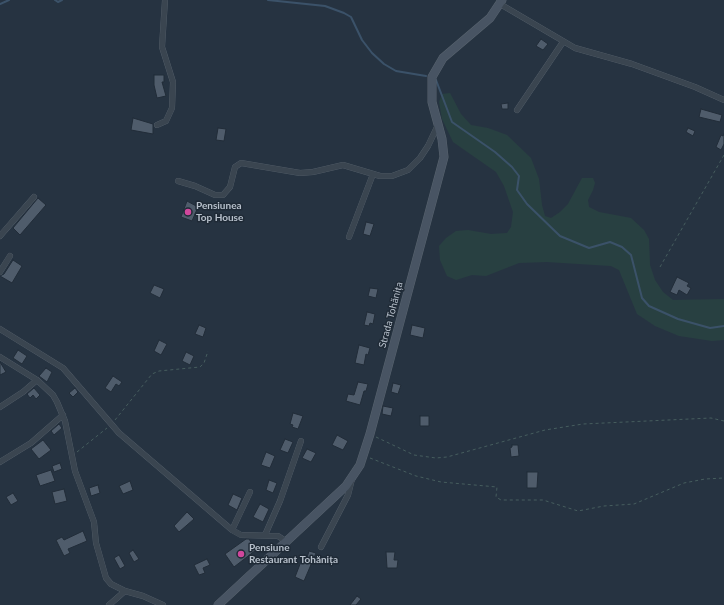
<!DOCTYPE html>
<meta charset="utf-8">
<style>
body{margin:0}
canvas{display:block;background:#263341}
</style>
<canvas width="724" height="605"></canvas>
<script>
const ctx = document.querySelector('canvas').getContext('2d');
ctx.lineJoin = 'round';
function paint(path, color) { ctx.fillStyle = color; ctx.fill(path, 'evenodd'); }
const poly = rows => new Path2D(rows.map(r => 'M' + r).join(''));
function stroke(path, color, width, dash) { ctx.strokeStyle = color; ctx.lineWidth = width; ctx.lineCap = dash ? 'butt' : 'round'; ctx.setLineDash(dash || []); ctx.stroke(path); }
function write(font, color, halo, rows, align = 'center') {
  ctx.font = font + ' Lato,sans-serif'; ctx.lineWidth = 3; ctx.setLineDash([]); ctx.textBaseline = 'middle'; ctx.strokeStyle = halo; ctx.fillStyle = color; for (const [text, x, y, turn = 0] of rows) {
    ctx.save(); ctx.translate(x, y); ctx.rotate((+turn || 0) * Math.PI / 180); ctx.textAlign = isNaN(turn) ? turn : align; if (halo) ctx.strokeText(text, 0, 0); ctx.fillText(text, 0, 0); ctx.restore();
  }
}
const green = poly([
 [450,93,461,114,471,125,488,128,507,135,531,158,539,179,542,205,545,216,551,218,560,212,568,204,582,178,593,178,595,183,593,190,588,200,589,207,599,212,631,218,644,230,649,239,650,265,655,280,663,292,673,300,724,299,724,340,712,341,679,336,655,326,637,314,619,270,611,266,547,262,519,263,486,276,472,275,456,280,447,276,440,260,439,246,446,238,456,231,468,230,491,234,507,233,511,227,513,212,504,186,496,172,453,142,442,119,439,102,442,94]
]);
const stream = poly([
 [55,0,58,2,62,0],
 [268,0,325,6,344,13,351,17,362,40,372,53,384,64,396,71,426,76],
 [0,4,9,0],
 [436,80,452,122,495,152,512,167,519,176,517,190,527,204,560,236,589,248,610,242,622,247,631,255,642,298,649,306,678,319,710,328,724,326]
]);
const building = poly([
 [541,39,548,44,543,50,536,46,541,39],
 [154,75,164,75,164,82,162,82,166,96,157,98,154,85,154,75],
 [508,103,508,109,502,109,501,104,508,103],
 [701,109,722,115,720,122,699,117,701,109],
 [133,118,153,124,153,134,131,130,133,118],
 [218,128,226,129,224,141,216,140,218,128],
 [688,128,695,131,693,136,686,132,688,128],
 [724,134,724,144,721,150,716,147,721,135,723,136,724,134],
 [38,198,46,205,20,235,13,228,38,198],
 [187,201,198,207,192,221,181,217,187,201],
 [366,222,374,224,370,236,363,234,366,222],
 [13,260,22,266,12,283,0,276,4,274,13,260],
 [677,277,689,283,687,286,691,288,687,295,679,290,677,295,670,292,677,277],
 [154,285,164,289,160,298,150,293,154,285],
 [370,288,378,289,376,298,368,296,370,288],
 [367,312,375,314,373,324,370,323,369,326,364,325,367,312],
 [199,325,206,328,203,337,195,334,199,325],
 [412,325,425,328,423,338,410,335,412,325],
 [159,340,167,344,161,355,154,351,159,340],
 [359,345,370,348,368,355,366,354,364,365,355,363,359,345],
 [18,350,27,356,22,364,13,358,18,350],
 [186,352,194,356,190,365,182,361,186,352],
 [0,362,6,372,0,375,0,362],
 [46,368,52,372,47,382,39,376,46,368],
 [113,376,122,382,119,386,116,384,111,392,105,388,113,376],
 [358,382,368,384,366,391,364,391,360,405,346,401,348,394,354,395,358,382],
 [393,383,401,385,398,394,391,392,393,383],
 [34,388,40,395,36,399,33,395,30,398,27,394,34,388],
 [75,388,78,392,73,397,69,393,75,388],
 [383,406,393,408,391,416,382,414,383,406],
 [293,413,303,416,298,429,292,427,293,425,290,424,293,413],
 [420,416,429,416,429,426,420,426,420,416],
 [59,424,62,428,54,435,51,431,59,424],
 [337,435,348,441,343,450,332,445,337,435],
 [285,439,293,442,288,453,280,450,285,439],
 [43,440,51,450,39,459,31,449,43,440],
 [512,445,518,445,519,456,511,457,510,448,512,447,512,445],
 [307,449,316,453,311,462,302,458,307,449],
 [266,452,275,456,270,468,261,465,266,452],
 [60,463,62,469,54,472,52,466,60,463],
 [51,470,55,481,40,486,36,475,51,470],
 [527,472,538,472,537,488,527,488,527,472],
 [269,480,277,483,273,493,266,490,269,480],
 [130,481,133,490,123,494,119,486,130,481],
 [98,485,100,493,91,496,89,488,98,485],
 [64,489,67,501,55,504,52,492,64,489],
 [13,493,18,501,11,505,6,497,13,493],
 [233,494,242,498,237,510,228,505,233,494],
 [260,504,269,509,263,522,253,517,260,504],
 [187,512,194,519,179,532,174,526,187,512],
 [83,531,87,541,68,549,70,553,64,556,56,540,62,537,64,540,83,531],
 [246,539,249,539,256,550,234,567,225,554,246,539],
 [133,550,139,559,134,562,129,553,133,550],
 [309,551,316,553,304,581,295,577,302,559,306,561,309,551],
 [386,552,395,552,394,560,398,560,397,568,387,568,386,552],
 [119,555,125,566,120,569,114,558,119,555],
 [207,559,210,565,203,568,205,573,199,575,194,565,207,559],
 [357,596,361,599,356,605,350,605,357,596]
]);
const path = poly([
 [660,267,724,155],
 [115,420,152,374,159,371,200,367,204,363,208,351],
 [376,437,414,455,436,458,447,457,545,430,583,424,711,418,724,421],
 [77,452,107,428],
 [370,458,416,476,441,482,497,487,496,497,501,500,543,500,578,511,604,506,634,504,684,483,705,479,724,478]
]);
const minor = poly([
 [500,4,575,48,632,64,695,87,724,100],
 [517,110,563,42],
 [157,125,166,121,172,108,173,82,162,47,165,0],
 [178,181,195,186,215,195,223,195,230,187,235,167,241,163,300,173,313,172,343,165,380,176,392,176,408,170,420,158,428,146,438,125],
 [0,236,34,197],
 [349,237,373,174],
 [0,272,10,256],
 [0,329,63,368,119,433,232,530,241,535,278,536,287,542],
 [0,357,37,380,53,395,57,402,65,421,75,471,94,522,96,543,106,578,111,584,125,591,143,596,163,605],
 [0,407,23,392,37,380],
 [0,462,31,443,63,415],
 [232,530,250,492],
 [265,535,280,501,301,441],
 [321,547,348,495,352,479],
 [109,605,125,591]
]);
const secondary = poly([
 [218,605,346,486,360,465,370,434,444,157,442,139,432,102,432,77,443,58,490,18,502,0]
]);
const markers = [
 [188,212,4,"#d1479c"],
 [241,554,4,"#d1479c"]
];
const poiNames = [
 ["Pensiunea",196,206],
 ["Top House",196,218],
 ["Pensiune",249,548],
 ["Restaurant Tohănița",249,560]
];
const streetNames = [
 ["Strada Tohănița",391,315,-75]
];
paint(green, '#284041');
stroke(stream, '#3b5269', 2);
paint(building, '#4f5c6b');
stroke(building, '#212c38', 1);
stroke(minor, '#58636e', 6);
stroke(secondary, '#58636e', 9);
stroke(path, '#465d5e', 1, [3, 3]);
stroke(minor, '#3a4550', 5.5);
stroke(secondary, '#485463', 8);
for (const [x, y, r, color] of markers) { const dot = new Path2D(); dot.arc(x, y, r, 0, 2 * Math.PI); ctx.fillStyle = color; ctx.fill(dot); stroke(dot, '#1f2a36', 1.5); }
write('bold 10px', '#b7c0cb', '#1f2a36', poiNames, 'left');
write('10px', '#b7c0cb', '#1f2a36', streetNames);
</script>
